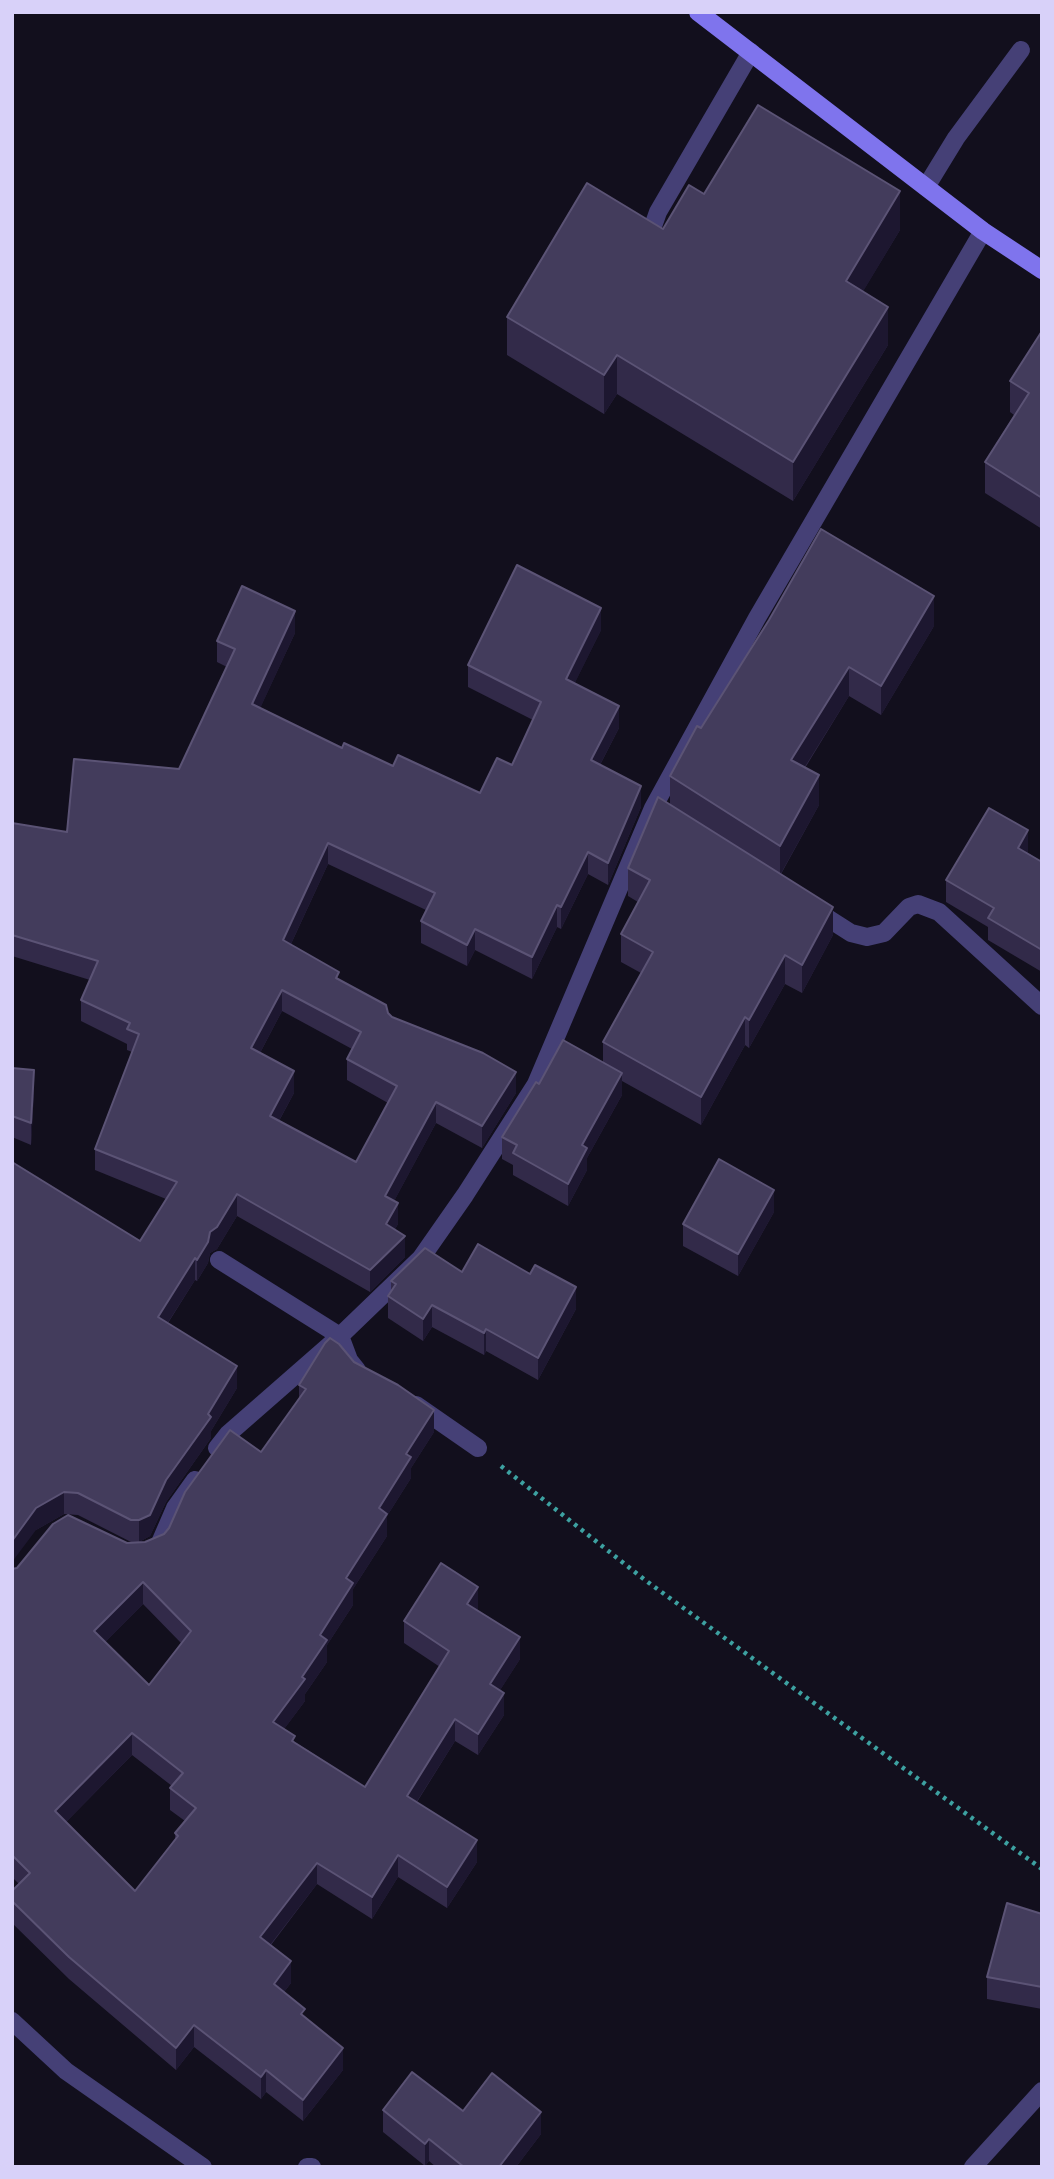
<!DOCTYPE html>
<style>
body{margin:0}
#map{position:relative;width:1054px;height:2179px;overflow:hidden;background:#120f1d;font-family:Raleway,sans-serif}
canvas{display:block}
.frame{position:absolute;inset:0;border:14px solid #d8d1f9;pointer-events:none}
</style>
<div id="map">
<canvas width="1054" height="2179"></canvas>
<div class="frame"></div>
</div>
<script>
const ctx = document.querySelector('canvas').getContext('2d');
ctx.lineJoin = 'round';
const poly = rows => new Path2D(rows.map(r => 'M' + r).join(''));
function stroke(path, color, width, dash) { ctx.strokeStyle = color; ctx.lineWidth = width; ctx.lineCap = dash ? 'butt' : 'round'; ctx.setLineDash(dash || []); ctx.stroke(path); }
function paint(path, color) { ctx.fillStyle = color; ctx.fill(path, 'evenodd'); }
const path = poly([
 [501,1466,645,1580,1042,1869]
]);
const lane = poly([
 [926,187,956,138,1021,50],
 [652,229,658,212,751,52]
]);
const street = poly([
 [815,910,851,933,867,937,884,933,909,907,918,904,939,912,1042,1006],
 [219,1260,340,1336,349,1360,357,1370],
 [416,1405,478,1448],
 [217,1448,228,1434,340,1336,421,1258,465,1195,536,1084,653,808,757,618,983,231],
 [151,1549,159,1545,175,1508,195,1480],
 [12,2021,66,2071,203,2167],
 [307,2167,312,2167],
 [973,2167,1042,2091]
]);
const secondary = poly([
 [698,12,983,231,1042,270]
]);
const wall = poly([
 [704,194,900,230,863,291,888,345,793,501,617,394,604,414,507,355,507,317,663,229],
 [1042,331,1042,529,985,493,985,462,1014,415,1010,412,1010,381],
 [934,626,881,715,849,696,805,768,819,805,781,874,833,935,802,993,785,984,749,1048,745,1045,701,1125,622,1081,622,1095,587,1158,587,1170,568,1206,513,1175,513,1165,502,1159,502,1137,539,1084,603,1062,603,1042,641,973,621,962,621,934,638,902,628,896,628,868,670,804,670,776,701,728],
 [601,630,574,684,619,728,600,765,641,807,608,885,588,874,561,929,557,927,532,979,475,950,467,966,421,943,421,921,426,910,328,864,291,944,392,1017,516,1093,482,1148,436,1123,394,1201,398,1224,395,1229,405,1257,370,1292,237,1216,217,1249,210,1253,208,1263,197,1281,195,1280,168,1323,237,1388,211,1431,211,1438,166,1502,150,1536,139,1542,131,1542,78,1515,64,1514,36,1530,140,1241,166,1199,95,1170,95,1149,132,1052,127,1050,127,1044,81,1021,81,1000,90,980,12,956,12,823,67,832,179,769,227,667,217,662,217,641,295,633,260,708,342,748,393,766,480,793,512,765,533,720,468,687,468,665],
 [282,1011,352,1049,347,1059,347,1080,388,1103,356,1162,279,1121,294,1093,260,1053],
 [1028,852,1028,853,1042,862,1042,972,988,940,988,927,946,902,946,880],
 [12,1068,34,1091,31,1145,12,1137],
 [774,1212,738,1276,683,1246,683,1224],
 [462,1272,576,1309,538,1380,486,1351,484,1355,432,1327,423,1341,388,1318,388,1296,391,1292,391,1281],
 [354,1362,434,1432,411,1468,411,1478,387,1516,387,1536,353,1589,353,1605,327,1645,327,1662,305,1694,305,1701,284,1729,295,1742,365,1787,440,1667,404,1643,404,1621,478,1609,477,1610,520,1659,500,1690,504,1715,478,1755,455,1741,417,1802,477,1862,447,1908,398,1877,372,1919,317,1884,271,1945,291,1983,284,1992,305,2018,343,2070,303,2121,266,2092,261,2099,194,2047,176,2070,69,1979,12,1923,12,1891,19,1884,12,1877,12,1569,127,1543,145,1542,164,1534,261,1452,299,1399,299,1385],
 [143,1604,181,1643,149,1685,105,1642],
 [132,1755,172,1786,170,1788,170,1810,185,1821,175,1833,175,1839,135,1891,66,1822],
 [1042,1914,1042,2009,987,1999,987,1977],
 [383,2110,463,2111,541,2134,516,2167,436,2167,429,2161,425,2166,383,2132]
]);
const shadedWall = poly([
 [900,191,900,230,846,320,846,281],
 [888,307,888,345,793,501,793,462],
 [617,355,617,394,604,414,604,375],
 [934,596,934,626,881,715,881,686],
 [601,608,601,630,566,701,566,679],
 [295,611,295,633,252,726,252,704],
 [849,667,849,696,791,789,791,760],
 [619,706,619,728,591,782,591,760],
 [819,775,819,805,780,875,780,846],
 [641,786,641,807,608,885,608,863],
 [1028,830,1028,852,1018,870,1018,848],
 [328,843,328,864,283,961,283,940],
 [588,852,588,874,561,929,561,907],
 [557,905,557,927,532,979,532,957],
 [833,907,833,935,802,993,802,965],
 [475,929,475,950,467,966,467,945],
 [785,955,785,984,749,1048,749,1020],
 [282,990,282,1011,251,1070,251,1048],
 [745,1017,745,1045,701,1125,701,1097],
 [34,1070,34,1091,31,1145,31,1123],
 [294,1071,294,1093,270,1137,270,1116],
 [516,1072,516,1093,482,1148,482,1126],
 [622,1073,622,1095,587,1158,587,1170,568,1206,568,1184,582,1145],
 [436,1102,436,1123,385,1218,385,1196],
 [774,1190,774,1212,738,1276,738,1254],
 [237,1194,237,1216,217,1249,210,1253,208,1263,197,1281,197,1260,210,1232],
 [398,1203,398,1224,386,1245,386,1224],
 [405,1236,405,1257,370,1292,370,1270],
 [195,1258,195,1280,158,1338,158,1317],
 [576,1287,576,1309,538,1380,538,1358],
 [432,1305,432,1327,423,1341,423,1319],
 [486,1329,486,1351,484,1355,484,1333],
 [237,1366,237,1388,211,1431,211,1438,166,1502,150,1536,139,1542,139,1520,208,1414],
 [434,1410,434,1432,411,1468,411,1478,387,1516,387,1536,353,1589,353,1605,327,1645,327,1662,305,1694,305,1701,273,1744,273,1722,320,1635,379,1508,406,1454],
 [64,1492,64,1514,36,1530,12,1562,12,1541,36,1508],
 [143,1582,143,1604,94,1653,94,1631],
 [478,1587,478,1609,467,1626,467,1604],
 [520,1637,520,1659,490,1706,490,1684],
 [504,1693,504,1715,478,1755,478,1734],
 [455,1719,455,1741,407,1817,407,1796],
 [132,1733,132,1755,55,1833,55,1811],
 [477,1840,477,1862,447,1908,447,1887],
 [398,1855,398,1877,372,1919,372,1897],
 [317,1863,317,1884,260,1958,260,1937],
 [291,1961,291,1983,274,2005,274,1984],
 [194,2025,194,2047,176,2070,176,2048],
 [343,2048,343,2070,303,2121,303,2100],
 [266,2070,266,2092,261,2099,261,2077],
 [541,2112,541,2134,516,2167,499,2167],
 [429,2139,429,2161,425,2166,425,2144]
]);
const building = poly([
 [758,105,900,191,846,281,888,307,793,462,617,355,604,375,507,317,587,183,663,229,689,185,704,194,758,105],
 [1042,331,1042,498,985,462,1029,393,1010,381,1042,331],
 [821,529,934,596,881,686,849,667,791,760,819,775,780,846,670,776,697,726,701,728,769,620,821,529],
 [517,565,601,608,566,679,619,706,591,760,641,786,608,863,588,852,561,907,557,905,532,957,475,929,467,945,421,921,435,893,328,843,283,940,339,972,336,978,386,1005,388,1013,392,1017,483,1053,516,1072,482,1126,436,1102,385,1196,398,1203,386,1224,405,1236,370,1270,237,1194,217,1227,210,1232,208,1242,197,1260,195,1258,158,1317,237,1366,208,1414,211,1417,166,1480,150,1515,139,1520,131,1520,78,1493,64,1492,36,1508,12,1541,12,1162,140,1241,177,1182,95,1149,139,1034,127,1029,130,1023,81,1000,98,961,12,935,12,823,67,832,74,759,179,769,235,649,217,641,242,586,295,611,252,704,342,748,344,743,393,766,398,755,480,793,497,758,512,765,541,702,468,665,517,565],
 [282,990,361,1032,347,1059,397,1086,356,1162,270,1116,294,1071,251,1048,282,990],
 [658,797,833,907,802,965,785,955,749,1020,745,1017,701,1097,603,1042,653,952,621,934,650,880,628,868,658,797],
 [989,808,1028,830,1018,848,1042,862,1042,950,988,918,994,908,946,880,989,808],
 [563,1040,622,1073,582,1145,587,1148,568,1184,513,1153,517,1145,502,1137,536,1082,539,1084,563,1040],
 [12,1068,34,1070,31,1123,12,1116,12,1068],
 [719,1159,774,1190,738,1254,683,1224,719,1159],
 [478,1244,530,1274,535,1265,576,1287,538,1358,486,1329,484,1333,432,1305,423,1319,388,1296,396,1284,391,1281,425,1248,462,1272,478,1244],
 [330,1338,339,1344,354,1362,398,1385,434,1410,406,1454,411,1457,379,1508,387,1514,346,1578,353,1583,320,1635,327,1640,302,1677,305,1679,273,1722,295,1736,292,1741,365,1787,449,1651,404,1621,441,1563,478,1587,467,1604,520,1637,490,1684,504,1693,478,1734,455,1719,407,1796,477,1840,447,1887,398,1855,372,1897,317,1863,260,1937,291,1961,274,1984,305,2009,301,2014,343,2048,303,2100,266,2070,261,2077,194,2025,176,2048,69,1957,12,1901,12,1891,30,1873,12,1855,12,1569,17,1568,53,1524,68,1515,127,1543,145,1542,164,1534,169,1528,185,1492,230,1430,261,1452,306,1389,299,1385,325,1343,330,1338],
 [143,1582,191,1631,149,1685,94,1631,143,1582],
 [132,1733,183,1773,170,1788,196,1808,175,1833,178,1836,135,1891,55,1811,132,1733],
 [1007,1903,1042,1914,1042,1987,987,1977,1007,1903],
 [412,2072,463,2111,492,2073,541,2112,499,2167,464,2167,429,2139,425,2144,383,2110,412,2072]
]);
stroke(path, '#3da1a1', 4.5, [3.5, 5]);
stroke(lane, '#454076', 18);
stroke(street, '#454076', 18);
stroke(secondary, '#7f74ed', 18);
paint(wall, '#322a49');
paint(shadedWall, '#1d1730');
paint(building, '#433c5c');
stroke(building, '#5b5375', 2);
</script>
